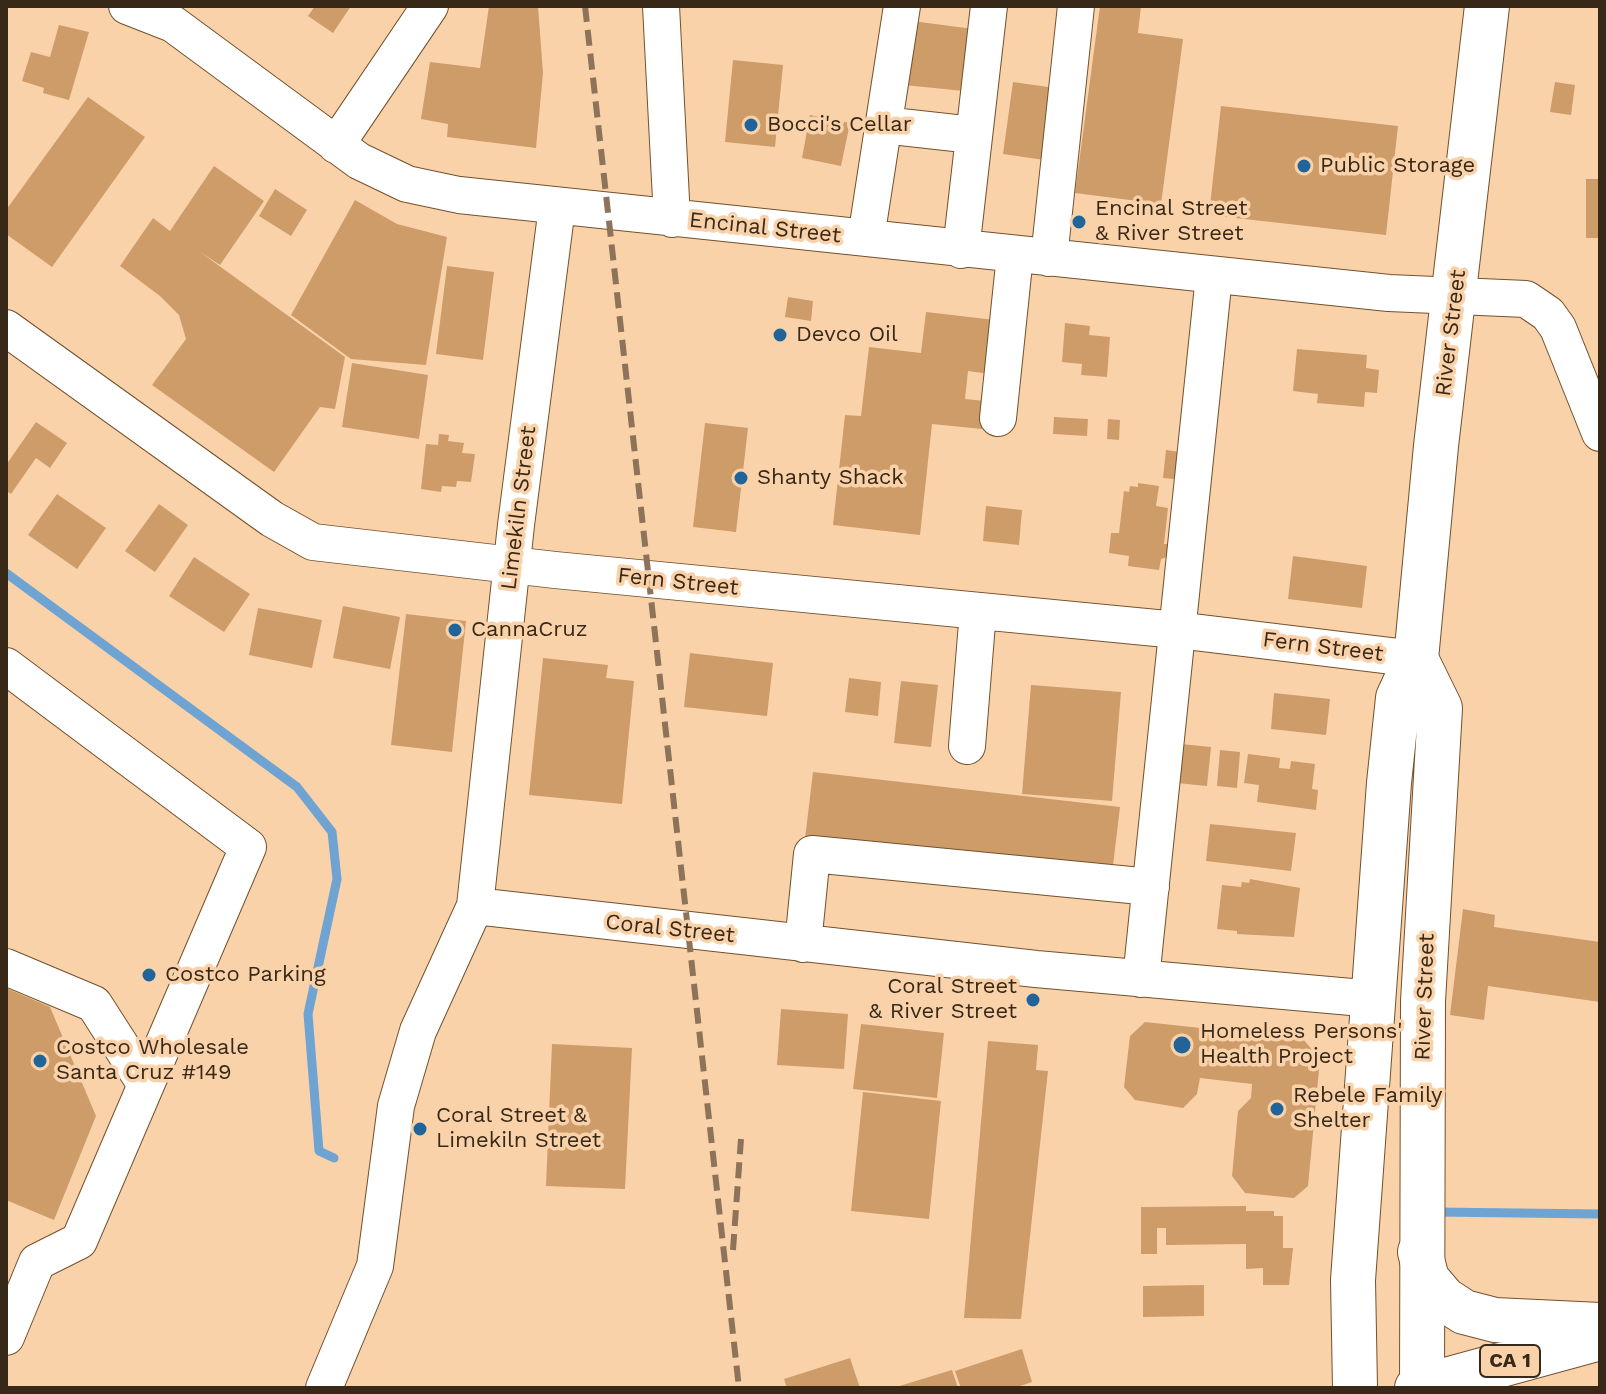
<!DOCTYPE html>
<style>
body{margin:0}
#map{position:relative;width:1606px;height:1394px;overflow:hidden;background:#fad2aa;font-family:"Work Sans",sans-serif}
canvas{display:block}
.frame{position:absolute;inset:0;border:8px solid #372818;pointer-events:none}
</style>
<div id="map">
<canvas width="1606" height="1394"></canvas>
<div class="frame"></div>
</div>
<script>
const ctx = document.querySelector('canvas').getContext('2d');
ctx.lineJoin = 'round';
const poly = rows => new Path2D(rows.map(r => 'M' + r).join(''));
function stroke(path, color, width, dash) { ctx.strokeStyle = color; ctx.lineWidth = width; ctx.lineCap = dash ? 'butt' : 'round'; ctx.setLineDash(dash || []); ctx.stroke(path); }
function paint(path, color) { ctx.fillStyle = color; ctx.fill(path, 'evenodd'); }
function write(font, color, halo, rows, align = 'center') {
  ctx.font = font + ' "Work Sans",sans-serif'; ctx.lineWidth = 7; ctx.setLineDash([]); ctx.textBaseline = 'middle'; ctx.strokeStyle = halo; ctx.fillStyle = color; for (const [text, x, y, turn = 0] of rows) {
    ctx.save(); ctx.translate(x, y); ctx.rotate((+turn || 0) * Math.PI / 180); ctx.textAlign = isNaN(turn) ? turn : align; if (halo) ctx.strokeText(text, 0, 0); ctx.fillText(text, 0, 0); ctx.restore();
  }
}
const stream = poly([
 [6,573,297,787,332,832,337,879,308,1014,319,1151,334,1158],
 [1436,1212,1600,1214]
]);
const building = poly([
 [315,6,351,6,333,33,308,16],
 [489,6,538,6,543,73,536,148,447,137,448,124,421,119,430,62,480,68],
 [1100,6,1141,6,1138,33,1183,39,1161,204,1075,193],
 [912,21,981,30,974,92,904,85],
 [59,25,89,32,69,100,43,93,44,88,22,81,31,52,50,57],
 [733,60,783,65,775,147,725,142],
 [1013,82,1062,89,1051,161,1003,154],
 [1555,82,1575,85,1571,115,1550,112],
 [88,97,145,137,52,267,6,234,6,210],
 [1221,106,1398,126,1386,235,1209,215],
 [810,115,850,123,841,166,802,158],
 [214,166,264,201,220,265,200,252,345,357,335,409,320,407,274,472,152,385,186,339,179,315,160,296,120,266,153,218,170,231],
 [1586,179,1600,179,1600,238,1586,238],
 [275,189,307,210,291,236,259,216],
 [355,200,397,224,447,237,426,365,351,359,291,315],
 [447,266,494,272,483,360,436,354],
 [788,297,813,301,811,321,785,317],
 [926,312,995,320,990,374,968,371,965,399,985,401,982,429,932,424,920,535,833,525,845,415,861,416,869,347,921,353],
 [1065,323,1090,326,1089,335,1110,337,1107,377,1081,375,1082,364,1062,362],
 [1297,349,1367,355,1366,368,1379,370,1377,393,1365,392,1364,407,1317,403,1318,394,1293,391],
 [352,363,428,375,419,439,342,427],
 [1054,417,1088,419,1087,436,1053,434],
 [1108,419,1120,420,1119,440,1107,439],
 [36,422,67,443,50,468,36,458,11,494,6,491,6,465],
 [705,423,748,428,736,532,693,527],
 [439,434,449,435,448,441,464,443,462,453,475,454,471,482,457,481,456,487,442,486,441,492,421,489,426,444,438,445],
 [1166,450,1187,453,1184,480,1163,478],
 [1138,483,1159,486,1156,506,1168,508,1164,544,1169,544,1167,557,1161,559,1159,570,1128,566,1129,556,1109,553,1111,533,1119,533,1124,491,1129,492,1130,486,1138,487],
 [57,494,106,528,77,569,28,535],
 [159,504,188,525,155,572,125,551],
 [986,506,1022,510,1019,545,983,541],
 [1293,556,1367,566,1362,608,1288,599],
 [194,557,250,594,224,632,169,596],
 [343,606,400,617,390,669,333,658],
 [258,608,322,620,312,668,249,655],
 [406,614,466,621,452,752,391,745],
 [690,653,773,663,767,716,684,707],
 [543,658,608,665,606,678,634,681,622,804,529,795],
 [849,678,881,682,878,716,845,712],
 [901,681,938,685,931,747,894,743],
 [1031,685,1121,692,1112,801,1022,794],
 [1274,693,1330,699,1326,735,1271,729],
 [1171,743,1211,747,1207,786,1177,783],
 [1220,750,1240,752,1237,788,1217,786],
 [1248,754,1280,758,1279,768,1290,769,1291,761,1315,764,1312,789,1318,790,1316,810,1257,802,1259,785,1244,783],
 [813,772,1120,807,1112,874,805,839],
 [1210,824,1296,833,1291,871,1206,861],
 [1250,879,1300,888,1294,937,1237,934,1237,931,1217,929,1222,885,1241,887,1242,882,1249,883],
 [1463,909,1495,915,1494,927,1600,942,1600,1002,1488,986,1484,1020,1450,1015],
 [6,988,50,1007,96,1116,54,1220,6,1200],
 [781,1009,848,1014,844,1069,777,1065],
 [1145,1022,1303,1039,1320,1059,1308,1186,1294,1198,1245,1193,1232,1176,1238,1111,1251,1098,1252,1084,1200,1078,1197,1094,1183,1108,1135,1100,1124,1087,1130,1036],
 [861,1024,944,1033,937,1098,853,1089],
 [988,1041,1038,1045,1036,1070,1048,1071,1021,1319,964,1318],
 [552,1044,632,1048,625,1189,546,1186],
 [863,1092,941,1101,929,1219,851,1211],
 [1246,1206,1246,1211,1274,1211,1274,1216,1283,1216,1283,1248,1293,1248,1289,1285,1263,1285,1263,1268,1246,1269,1246,1244,1166,1245,1166,1228,1157,1228,1157,1254,1141,1254,1141,1207],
 [1204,1285,1204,1316,1143,1317,1143,1286],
 [1022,1349,1032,1382,1014,1388,961,1388,955,1371],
 [850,1358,860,1388,787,1388,784,1379],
 [952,1370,958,1388,896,1388,896,1387]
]);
const minor = poly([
 [127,6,173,24,359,161,407,184,459,195,1389,293,1526,299,1548,314,1558,328,1600,433],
 [661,6,672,219],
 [883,125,973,135],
 [336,145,430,6],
 [866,238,902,6],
 [961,250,989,6],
 [1049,258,1076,6],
 [6,328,272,519,313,542,555,570,1177,630,1416,659],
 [998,418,1015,255],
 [6,666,248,847,79,1241,37,1262,6,1337],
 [967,746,978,611],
 [475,906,1036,969,1374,999],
 [803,944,812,854,1151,887],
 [6,967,94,1004,146,1085],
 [1141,979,1214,276],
 [324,1388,375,1266,396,1106,418,1031,475,906,516,525,557,207]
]);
const major = poly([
 [1416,659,1440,708,1423,1001,1422,1388],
 [1355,1388,1353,1280,1389,783,1398,698,1416,659,1436,446,1487,6]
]);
const highway = poly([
 [1420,1252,1427,1279,1444,1299,1464,1312,1495,1320,1600,1325],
 [1417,1388,1596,1339]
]);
const rail = poly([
 [585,6,739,1388],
 [733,1250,741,1139]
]);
const markers = [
 [751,125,8,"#206499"],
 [1304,166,8,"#206499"],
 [1079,222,8,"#206499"],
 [780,335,8,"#206499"],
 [741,478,8,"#206499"],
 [455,630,8,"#206499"],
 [149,975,8,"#206499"],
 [1033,1000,8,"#206499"],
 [1182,1045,10,"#206499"],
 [40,1061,8,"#206499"],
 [1277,1109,8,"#206499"],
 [420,1129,8,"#206499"]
];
const shields = [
 [1510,1361,60]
];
const shieldNames = [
 ["CA 1",1510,1361]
];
const poiNames = [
 ["Bocci's Cellar",767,125],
 ["Public Storage",1320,166],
 ["Encinal Street",1095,209],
 ["& River Street",1095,234],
 ["Devco Oil",796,335],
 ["Shanty Shack",757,478],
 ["CannaCruz",471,630],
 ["Costco Parking",165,975],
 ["Coral Street",1017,987,"right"],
 ["& River Street",1017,1012,"right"],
 ["Homeless Persons'",1200,1032],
 ["Health Project",1200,1057],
 ["Costco Wholesale",56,1048],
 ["Santa Cruz #149",56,1073],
 ["Rebele Family",1293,1096],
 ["Shelter",1293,1121],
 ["Coral Street &",436,1116],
 ["Limekiln Street",436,1141]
];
const streetNames = [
 ["Encinal Street",765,228,6],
 ["River Street",1451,333,-83],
 ["Limekiln Street",519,508,-83],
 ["Fern Street",678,582,6],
 ["Fern Street",1323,647,7],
 ["Coral Street",670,929,6],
 ["River Street",1425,997,-88]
];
stroke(stream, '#6ea3d2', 9);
paint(building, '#cd9c69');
stroke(minor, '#73512c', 38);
stroke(major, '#73512c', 46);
stroke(highway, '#73512c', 46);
stroke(minor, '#fff', 36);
stroke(major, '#fff', 44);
stroke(highway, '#fff', 44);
stroke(rail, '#8d7359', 6, [16, 8]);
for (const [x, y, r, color] of markers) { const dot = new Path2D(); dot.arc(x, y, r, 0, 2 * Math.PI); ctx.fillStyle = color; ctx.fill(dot); stroke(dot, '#fad2aa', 3); }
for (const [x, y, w] of shields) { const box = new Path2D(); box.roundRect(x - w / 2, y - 16, w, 32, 6); ctx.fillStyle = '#fad2aa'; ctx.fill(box); stroke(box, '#372818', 2); }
write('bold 20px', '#372818', null, shieldNames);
write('22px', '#372818', '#fad2aa', poiNames, 'left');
write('22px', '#372818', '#fad2aa', streetNames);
</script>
